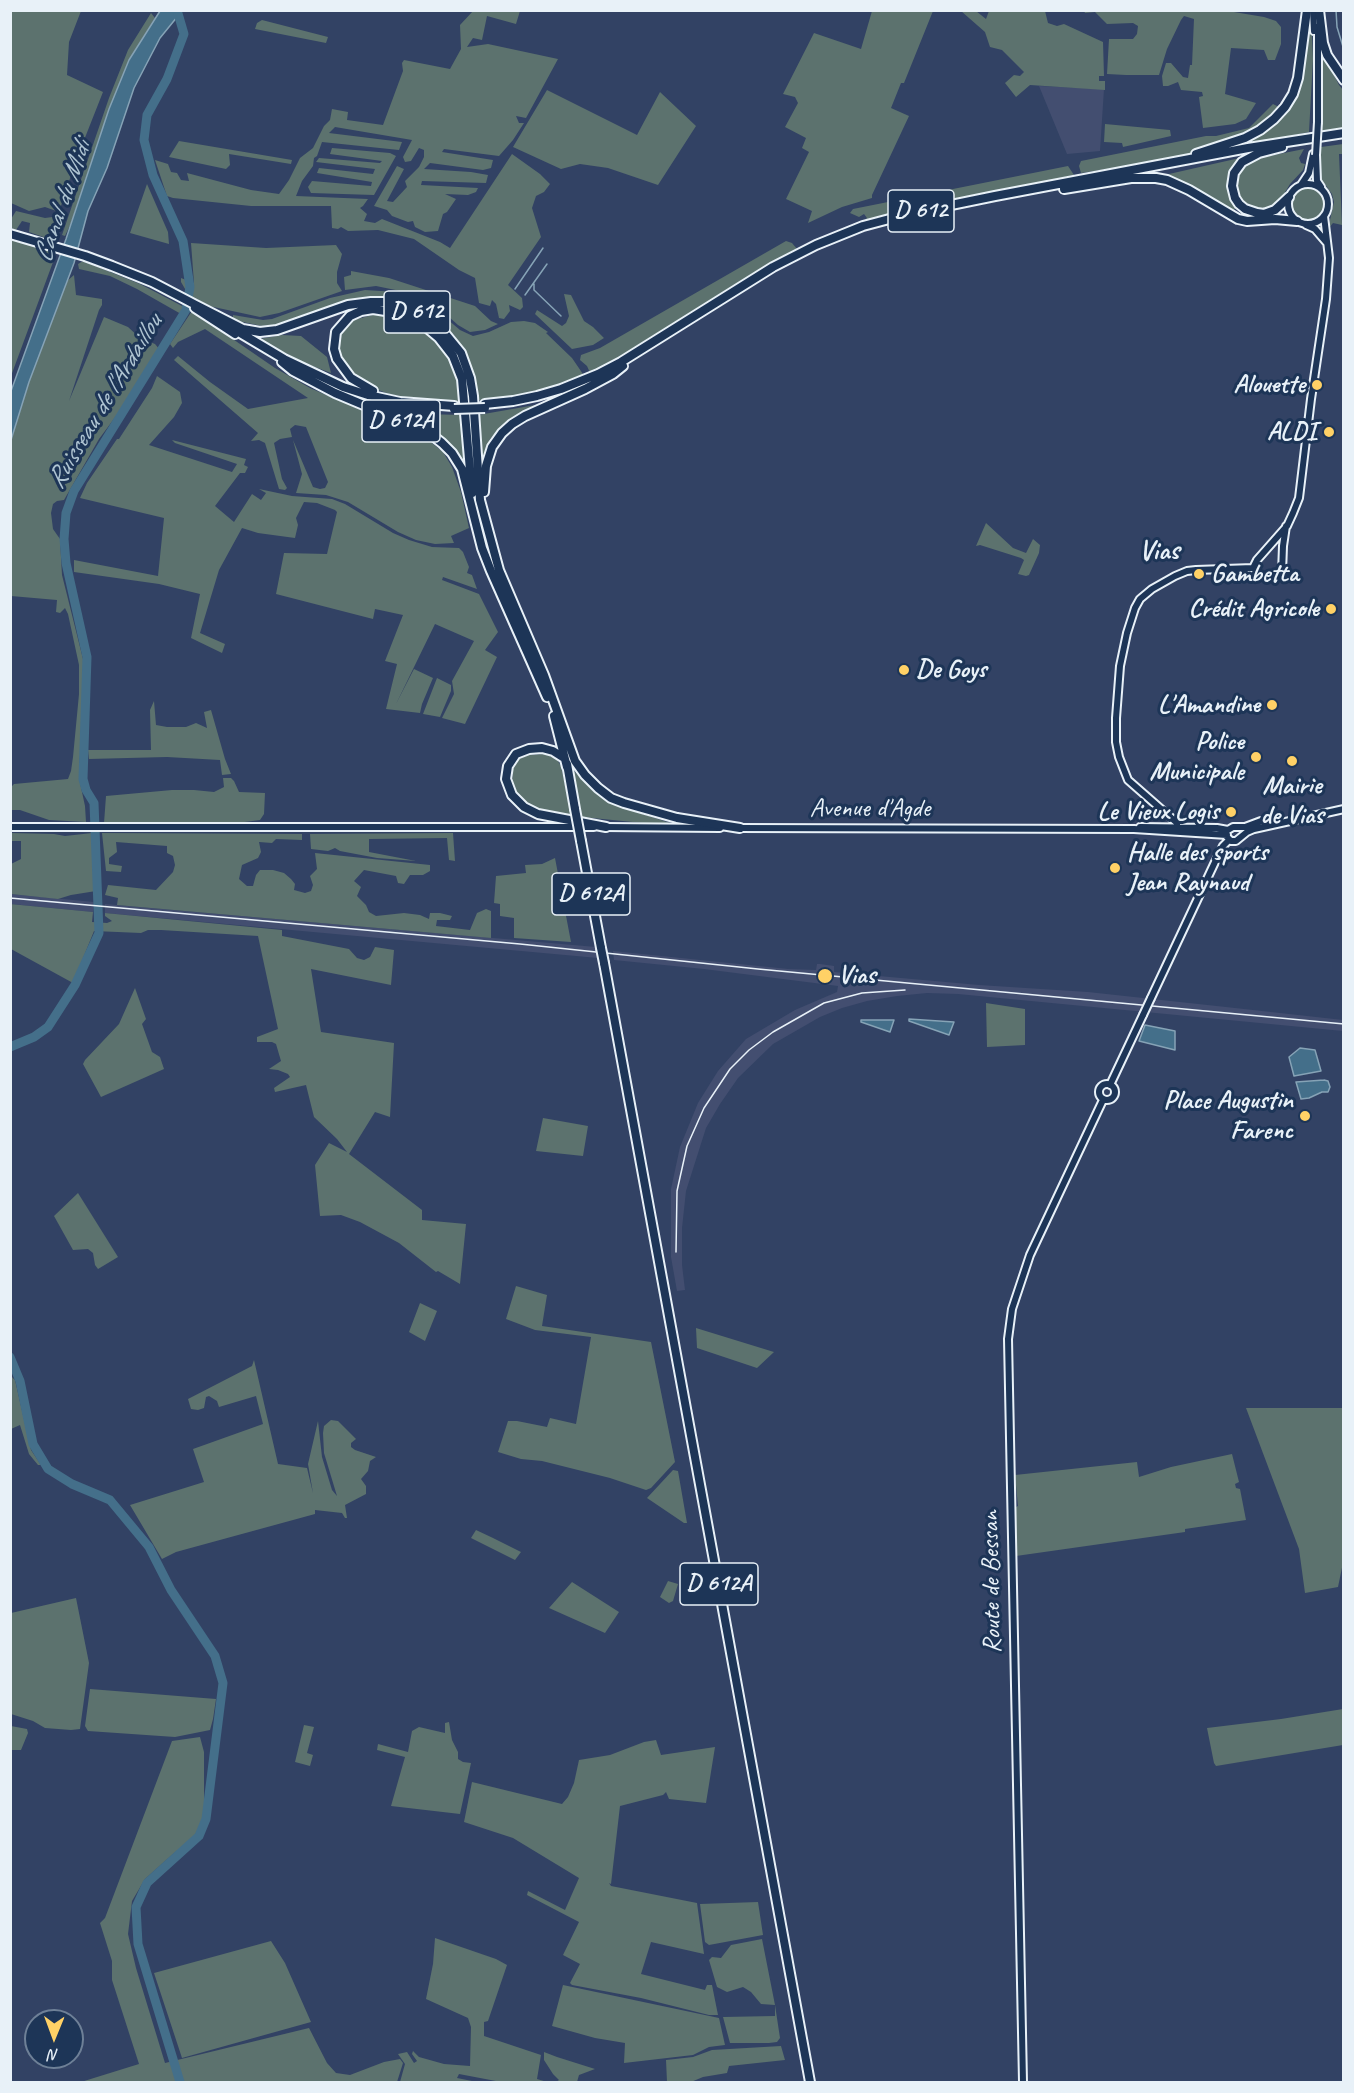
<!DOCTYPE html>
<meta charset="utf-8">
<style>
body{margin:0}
#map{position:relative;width:1354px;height:2093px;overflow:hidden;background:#324264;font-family:Caveat,sans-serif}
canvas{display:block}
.frame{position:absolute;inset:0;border:12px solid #e8f1f8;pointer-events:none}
.north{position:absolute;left:24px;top:2009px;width:60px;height:60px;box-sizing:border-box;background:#1d3557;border:2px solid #6e8097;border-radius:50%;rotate:181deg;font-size:16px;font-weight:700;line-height:24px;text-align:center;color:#e8f1f8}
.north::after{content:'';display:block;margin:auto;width:21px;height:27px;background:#ffd166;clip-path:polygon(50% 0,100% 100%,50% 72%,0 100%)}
</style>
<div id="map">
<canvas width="1354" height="2093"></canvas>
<div class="frame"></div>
<div class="north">N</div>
</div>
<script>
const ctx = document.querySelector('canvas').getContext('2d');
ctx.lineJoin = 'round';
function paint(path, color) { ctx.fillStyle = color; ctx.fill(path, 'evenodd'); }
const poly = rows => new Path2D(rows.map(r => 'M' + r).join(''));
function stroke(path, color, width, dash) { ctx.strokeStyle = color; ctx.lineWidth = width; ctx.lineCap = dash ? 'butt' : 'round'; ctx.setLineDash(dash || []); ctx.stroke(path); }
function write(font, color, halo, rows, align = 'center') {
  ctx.font = font + ' Caveat,sans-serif'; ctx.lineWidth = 6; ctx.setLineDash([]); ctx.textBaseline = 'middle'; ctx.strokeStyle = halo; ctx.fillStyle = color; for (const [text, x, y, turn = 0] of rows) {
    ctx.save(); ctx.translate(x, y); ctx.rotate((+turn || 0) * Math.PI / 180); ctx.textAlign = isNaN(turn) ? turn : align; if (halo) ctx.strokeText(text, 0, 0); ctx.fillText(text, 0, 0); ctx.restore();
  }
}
const built = poly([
 [1039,86,1104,89,1100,151,1067,154],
 [10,894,94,902,93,912,11,904],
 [105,904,596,947,598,958,105,913],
 [613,951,788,969,816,970,817,964,820,964,834,966,834,972,979,985,1088,992,1235,1008,1343,1020,1343,1031,958,994,927,993,897,996,867,1001,842,1008,820,1017,773,1044,738,1078,720,1104,706,1128,686,1191,682,1228,682,1265,685,1290,677,1291,671,1257,671,1189,680,1147,698,1103,718,1071,746,1039,795,1010,837,992,838,986,704,969,614,960]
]);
const green = poly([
 [11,10,81,11,69,42,67,75,103,92,75,163,59,212,45,207,29,211,11,203],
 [473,11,520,11,516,24,487,16,482,40,473,38,467,47,488,44,558,59,526,118,516,116,519,123,524,123,513,140,499,156,444,149,442,152,493,160,491,168,483,170,430,163,424,169,471,172,488,175,486,183,422,181,421,185,478,188,476,192,468,195,445,194,456,199,447,212,443,214,438,231,425,232,415,227,413,221,408,222,392,216,387,210,374,206,397,166,404,169,387,201,393,202,407,187,405,181,419,167,424,157,424,150,419,148,411,161,405,162,403,157,412,140,335,127,329,133,402,142,399,150,322,142,317,156,314,158,313,166,302,181,296,196,368,199,363,206,360,208,367,214,364,221,375,223,382,219,440,242,450,248,512,154,540,174,550,184,544,192,536,196,532,208,541,237,508,285,522,298,523,307,520,310,509,305,510,311,504,319,499,318,496,304,492,300,490,306,479,303,475,278,459,270,414,239,378,230,348,231,341,227,338,229,332,228,331,206,251,206,173,198,167,196,155,160,168,164,171,172,177,173,181,180,189,181,187,173,251,190,279,194,289,180,300,158,313,148,324,126,330,120,332,109,348,112,347,120,383,125,403,71,402,63,404,60,450,69,461,49,460,25],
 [872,11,933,11,904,83,901,83,891,108,909,116,872,195,872,198,842,207,808,223,812,211,786,199,809,152,802,148,806,138,785,127,798,103,795,97,783,94,814,33,861,49],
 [961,11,976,11,986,19,989,11,1045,11,1048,23,1057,26,1064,24,1103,42,1104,76,1099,76,1099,81,1105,81,1105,90,1030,85,1016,97,1005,83,1014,75,1020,76,1024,72,1002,50,990,47,985,32],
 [1228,11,1264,17,1276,21,1281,27,1281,44,1275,60,1268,60,1264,50,1231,48,1225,94,1256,103,1246,119,1235,124,1203,128,1199,97,1203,96,1202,92,1181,90,1178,82,1168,86,1163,86,1162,76,1166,63,1171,63,1183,77,1188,78,1190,65,1192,65,1194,19,1184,16,1181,20,1167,49,1159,75,1126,75,1107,74,1109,39,1133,39,1137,34,1138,26,1133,23,1107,24,1095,12,1085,13,1084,11],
 [1309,11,1311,11,1313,59,1309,132,1210,153,1259,134,1279,121,1287,112,1296,96,1300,83],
 [151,13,155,18,129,60,109,109,71,223,65,236,62,235,109,98,128,50],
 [262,20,328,37,326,43,255,29,257,23],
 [1321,53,1323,53,1339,85,1343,90,1344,131,1320,133],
 [547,90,637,135,660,92,696,126,658,185,608,168,580,164,561,169,513,147],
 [1273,104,1279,107,1265,122,1236,137,1192,154,1162,161,1081,173,1079,166,1081,161,1206,136,1216,136,1249,128],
 [1105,124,1170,130,1171,136,1123,147,1122,143,1104,142],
 [179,141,292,160,291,164,229,154,230,165,226,169,169,157],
 [1343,144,1343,154,1339,154,1342,225,1333,223,1328,229,1334,202,1332,194,1321,179,1319,165,1321,147],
 [332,148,390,153,396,156,374,195,311,193,308,187,312,181,371,186,372,182,317,173,319,168,373,174,375,169,316,162,319,158,380,163,382,161,330,154],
 [1304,149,1299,158,1301,163,1305,164,1303,170,1290,184,1278,204,1266,210,1260,210,1245,207,1238,198,1236,188,1239,174,1244,167,1254,159],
 [1244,157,1234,167,1229,175,1228,189,1230,197,1237,208,1230,212,1216,202,1147,175,1169,174],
 [1068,166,1074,175,864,221,867,218,864,214,859,217,850,213,853,209],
 [147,184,168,232,169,244,130,233],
 '1292 204a16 16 0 1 1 32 0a16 16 0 1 1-32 0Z',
 [16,211,45,218,60,216,55,241,29,232,30,223,22,221,16,230,11,228,11,219],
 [11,239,56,254,11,376,10,239],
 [786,241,792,243,797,249,724,292,625,358,591,375,587,366,580,360,581,355,600,348],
 [191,243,266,248,336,245,342,254,337,272,337,283,342,291,279,313,260,317,209,306,188,294,181,282,181,278,186,280,192,287,194,283],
 [83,261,140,284,184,307,181,314,137,289,110,276,79,269,78,264],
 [351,271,389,278,475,306,491,321,498,324,485,330,470,332,458,325,430,300,415,294,376,286,345,290,344,277,351,275],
 [74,275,76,295,102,299,102,305,99,310,69,401,104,317,128,327,140,338,155,344,160,350,134,392,99,439,64,500,57,501,53,504,51,513,53,529,60,539,62,575,84,663,79,778,85,806,86,822,49,820,20,810,11,810,11,787,14,784,68,779,71,771,73,757,79,694,79,665,68,614,65,608,60,613,56,612,57,600,11,596,11,440,29,382,62,294,67,281],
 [365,290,397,292,428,303,460,330,473,336,489,332,511,322,524,321,535,323,548,332,546,333,572,358,585,377,559,387,498,401,477,400,473,374,464,352,454,335,437,319,422,310,408,303,383,298,366,297,348,300,275,325,262,326,233,320,233,315,263,320,272,319,330,298],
 [564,294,571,295,584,321,593,327,604,338,593,345,572,349,535,314,537,310,562,326,566,323,569,316],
 [192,311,275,368,310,388,412,432,427,439,443,452,452,467,461,492,469,528,451,536,454,543,435,544,416,540,398,532,348,502,326,495,296,493,302,474,293,440,313,487,320,489,325,488,328,482,306,427,295,425,290,429,292,437,280,439,274,443,282,479,287,488,285,490,279,489,265,443,259,440,251,441,258,433,174,360,178,356,210,382,248,409,308,398,205,329,178,342,173,348,170,344],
 [376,314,401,319,416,325,434,339,448,358,457,376,462,401,431,402,389,394,373,388,352,374,342,361,338,350,338,341,341,331,350,321],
 [282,335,301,336,327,357,331,373,304,363,259,339],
 [157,376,180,392,182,403,174,417,149,445,232,472,237,464,175,443,172,440,246,459,244,465,248,467,245,473,240,473,215,506,234,522,252,494,261,500,266,493,259,489,292,496,332,499,345,504,393,533,409,540,432,547,459,548,463,552,469,567,467,573,472,575,477,589,443,577,442,580,479,594,498,632,485,650,497,657,465,724,442,718,454,694,452,681,474,641,435,624,396,704,414,669,433,678,422,704,420,713,386,709,397,664,385,661,403,615,375,609,373,619,276,594,284,553,327,554,337,512,335,510,317,503,304,502,296,518,298,525,295,538,258,533,242,528,219,570,200,633,225,644,222,653,191,638,200,594,159,584,74,572,74,560,158,576,164,518,80,498,87,483,117,439,119,439,152,388],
 [350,396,381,406,421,414,464,415,467,470,454,448,434,430,407,417],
 [541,404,507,421,490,439,480,469,478,415],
 [986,523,1013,548,1026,553,1033,539,1040,545,1039,553,1029,575,1026,576,1018,574,1024,560,1021,558,980,545,976,546],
 [437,678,451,685,451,691,440,717,423,714],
 [154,701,156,725,167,727,186,727,196,723,207,728,204,712,211,710,225,759,231,774,222,775,220,760,167,757,89,759,88,750,151,750,150,710],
 [544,754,556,758,561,766,572,817,536,810,524,803,517,793,512,781,513,769,518,759,528,755],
 [573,770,594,792,619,806,670,823,643,823,582,817],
 [223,778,231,778,234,781,239,792,265,793,264,814,260,820,237,823,104,823,106,796,172,790,194,790,214,792,224,787],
 [11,833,54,834,65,836,92,833,96,891,71,895,58,899,11,894,11,864,21,859,21,841,11,841],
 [102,833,302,834,302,840,276,839,272,843,259,842,261,852,258,858,242,865,239,879,247,886,253,886,256,875,260,870,273,870,284,873,291,879,295,884,294,890,305,893,311,891,313,885,310,876,317,869,315,853,430,865,430,871,423,875,410,875,404,884,398,883,396,876,364,870,354,881,361,887,357,896,366,905,369,912,376,916,404,913,420,915,429,919,430,913,440,913,452,916,450,920,437,920,436,926,470,930,477,913,486,909,491,911,491,938,117,905,118,898,105,895,108,885,156,890,173,872,175,865,173,856,167,853,167,846,116,842,117,852,109,858,109,864,122,866,121,872,106,871],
 [453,833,455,861,449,860,447,838,369,839,369,852,416,861,377,858,340,851,335,848,328,851,311,849,310,834],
 [555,858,571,942,514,938,514,918,500,916,500,904,494,903,496,876,526,873,525,865,542,864],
 [10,904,93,912,92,922,107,923,112,921,105,916,105,913,282,930,282,936,349,949,357,958,364,960,370,957,375,947,394,950,391,985,311,969,321,1032,394,1043,390,1117,375,1112,349,1154,422,1210,422,1220,466,1224,460,1284,438,1271,436,1272,399,1243,360,1222,341,1215,320,1216,315,1165,329,1143,347,1152,337,1139,314,1117,306,1085,275,1092,274,1088,290,1077,288,1074,278,1070,269,1069,281,1061,276,1044,272,1042,257,1042,257,1037,278,1029,258,936,161,930,148,930,141,933,94,931,73,983,11,949],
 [135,988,146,1019,142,1024,152,1052,160,1057,164,1069,101,1097,83,1064,85,1060,119,1024],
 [986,1003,1025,1009,1025,1045,987,1047],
 [543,1118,588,1126,583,1156,536,1151],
 [78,1193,118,1257,98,1269,95,1265,93,1253,88,1249,73,1250,54,1216],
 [516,1286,547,1295,542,1326,651,1342,675,1462,651,1488,646,1490,610,1478,542,1461,521,1459,498,1452,508,1421,517,1421,547,1427,550,1418,576,1424,591,1337,535,1330,506,1319],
 [420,1303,437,1311,425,1341,409,1332],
 [696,1328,774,1352,757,1368,697,1348],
 [254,1360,278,1464,307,1468,313,1493,308,1464,318,1421,322,1457,332,1490,337,1496,324,1453,323,1433,324,1426,331,1420,338,1421,356,1439,351,1443,351,1447,355,1450,376,1457,370,1461,368,1471,361,1479,366,1486,366,1494,345,1505,347,1518,345,1518,342,1513,315,1510,315,1514,176,1552,162,1559,130,1505,204,1482,193,1449,263,1424,256,1396,219,1407,217,1401,209,1396,206,1397,204,1408,198,1410,191,1409,188,1399,252,1366],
 [10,1375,15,1380,31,1450,41,1465,38,1465,29,1454,20,1425,11,1429],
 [1246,1408,1343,1408,1344,1558,1338,1587,1305,1593,1299,1549],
 [1232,1454,1239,1482,1235,1484,1236,1488,1240,1489,1246,1520,1185,1529,1185,1532,1016,1556,1016,1507,1018,1506,1015,1475,1137,1462,1139,1477,1171,1467],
 [673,1470,678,1471,687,1523,684,1523,647,1498],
 [476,1530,493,1538,521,1552,515,1560,471,1538],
 [668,1581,678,1584,673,1601,669,1603,660,1597],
 [572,1582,619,1612,605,1633,549,1608],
 [76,1598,89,1663,80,1729,71,1730,45,1728,33,1721,11,1714,11,1613],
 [90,1689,216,1699,213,1719,210,1730,175,1737,88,1731,85,1726],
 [1343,1709,1343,1745,1216,1766,1214,1763,1207,1728,1281,1719],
 [449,1722,452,1740,458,1752,458,1759,463,1762,471,1763,460,1814,391,1806,405,1757,377,1750,378,1744,408,1752,412,1731,419,1727,445,1733,445,1723],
 [304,1725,314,1727,307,1753,313,1755,310,1766,295,1762],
 [11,1726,27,1729,28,1733,21,1750,11,1750],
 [200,1737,204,1752,204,1819,194,1837,173,1854,145,1879,132,1901,128,1934,136,1968,165,2063,309,2028,327,2063,336,2073,350,2075,384,2062,400,2059,403,2063,397,2082,81,2082,139,2064,112,1980,112,1961,100,1923,105,1918,172,1741],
 [656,1740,661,1755,715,1747,706,1803,669,1799,666,1792,663,1795,620,1806,611,1884,609,1883,611,1886,697,1903,704,1954,651,1942,641,1974,705,1990,707,1985,712,1985,718,2015,709,2015,641,1998,572,1985,570,1983,580,1964,563,1955,579,1922,527,1895,528,1891,565,1910,579,1878,513,1838,464,1822,472,1782,562,1804,568,1797,574,1783,579,1760,610,1755,644,1742],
 [758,1902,763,1935,709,1945,705,1942,700,1904],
 [435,1938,496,1959,507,1965,488,2021,484,2022,484,2036,541,2055,537,2079,547,2082,501,2082,459,2074,457,2078,477,2082,400,2082,405,2064,398,2054,407,2052,414,2063,417,2061,412,2054,413,2051,419,2057,444,2064,470,2066,471,2027,468,2018,426,1999,433,1964],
 [762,1939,775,2005,780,2038,777,2042,769,2043,730,2043,723,2017,775,2016,775,2005,761,2004,751,1992,743,1987,727,1992,717,1987,709,1960,712,1957,721,1958,731,1945],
 [271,1941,285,1963,311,2022,182,2058,154,1973],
 [563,1985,719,2018,725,2045,709,2047,693,2055,624,2063,625,2043,595,2038,552,2026],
 [781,2046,785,2060,729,2066,727,2073,703,2077,691,2082,667,2082,666,2060,693,2057,712,2050],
 [544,2052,557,2057,595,2069,579,2075,577,2082,556,2082,559,2080,553,2074,544,2060]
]);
const water = poly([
 [160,11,182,11,160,38,134,88,107,168,88,211,74,263,29,382,11,440,11,391,66,239,109,109,129,60,160,11],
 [909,1019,954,1022,949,1035,909,1021,909,1019],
 [861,1020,894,1020,890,1032,861,1022,861,1020],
 [1145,1025,1175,1031,1175,1050,1139,1041,1145,1025],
 [1300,1048,1315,1050,1321,1071,1294,1076,1289,1057,1300,1048],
 [1324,1080,1328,1081,1330,1087,1328,1092,1322,1092,1309,1098,1301,1099,1296,1082,1324,1080]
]);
const stream = poly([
 [1336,10,1337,27,1344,50],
 [534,284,534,290,561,316],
 [515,289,543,248],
 [525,295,547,264]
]);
const river = poly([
 [10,1047,34,1037,48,1027,75,985,99,933,94,803,86,790,83,779,87,657,66,563,64,539,66,513,74,491,186,310,190,287,183,241,153,175,144,140,147,115,167,79,184,34,177,10],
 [10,1357,20,1381,33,1444,48,1469,72,1484,110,1500,149,1547,171,1590,215,1656,223,1683,206,1819,199,1836,147,1883,136,1907,138,1944,180,2082]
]);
const secondary = poly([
 [1313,10,1314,31],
 [1318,122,1318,27],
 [1316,155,1317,181,1321,187],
 '1288 204a20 20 0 1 1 40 0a20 20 0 1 1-40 0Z',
 [1301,185,1309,173,1313,154],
 [1306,225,1315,229,1327,243],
 [1282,573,1283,546,1286,526],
 [10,827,594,827],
 [604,827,720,828],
 [1140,827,1217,828,1228,830],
 [736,828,1134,829,1227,835],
 [1228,830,1233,827,1245,827,1261,821,1275,821],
 [1177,831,1177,823,1128,780,1119,757,1116,742,1116,718,1120,666,1127,633,1135,608,1140,599,1152,589,1175,576,1187,571,1196,570,1253,568,1257,560,1287,526,1293,513,1299,498,1311,399,1326,299,1329,258,1324,216],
 [1227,837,1231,841,1236,841,1247,832,1254,829,1344,809],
 [1151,998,1215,862,1223,846,1229,840],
 '1099 1092a8 8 0 1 1 16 0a8 8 0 1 1-16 0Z',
 [1110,1085,1143,1015],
 [1023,2082,1008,1339,1012,1309,1030,1255,1103,1100]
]);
const highway = poly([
 [1319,10,1323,43,1327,55,1344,80],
 [1282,147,1259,153,1242,162,1234,173,1232,186,1235,198,1239,204,1245,209,1257,213,1264,214,1275,210,1289,197],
 [1196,154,1245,138,1260,130,1274,119,1285,107,1293,94,1298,78,1307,10],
 [1064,189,1131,178,1156,178,1167,180,1189,190,1238,219,1247,221,1275,219,1297,221],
 [10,234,85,256,112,266,152,282,194,304],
 [192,303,243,329,260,332,277,330,348,305,371,302,384,302,413,310,433,322,443,331,461,353,470,378,473,396,480,500,499,570,544,675,575,761,585,775,598,788,611,798,624,803,677,818,740,828],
 [195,308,235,334],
 [232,328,284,359,343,387,368,395,400,402,454,406],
 [282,362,293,371,335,393,428,432,442,443,452,453,462,469,482,548,491,571,547,697],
 [373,391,351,378,337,359,334,349,336,332,350,316,361,311,373,309,398,313,420,322,439,338,453,356,462,379,472,493],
 [485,404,513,401,537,396,561,389,598,374,621,362,773,267,816,245,863,226,912,213,995,196,1248,148,1344,133],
 [484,492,486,466,492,447,502,433,512,424,525,416,585,389,613,374,623,366],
 [554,716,567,767],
 [564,758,553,751,542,748,529,749,516,754,508,766,506,779,512,795,524,807,538,814,606,827],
 [567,764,575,809],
 [581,841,601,948],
 [604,963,810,2082]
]);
const rail = poly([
 [10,898,520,944,758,969,1344,1024],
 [676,1252,677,1191,687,1146,704,1108,730,1069,749,1050,773,1032,824,1003,862,993,905,990]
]);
const secondaryBridge = poly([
 [1316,155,1318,122],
 [1143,1015,1151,998]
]);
const highwayBridge = poly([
 [454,409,485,408],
 [575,809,581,841],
 [601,948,604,963]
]);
const markers = [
 [1317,385,6,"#ffd166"],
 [1329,432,6,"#ffd166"],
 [1199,574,6,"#ffd166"],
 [1331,609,6,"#ffd166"],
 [904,670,6,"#ffd166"],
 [1272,705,6,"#ffd166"],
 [1256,757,6,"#ffd166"],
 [1292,761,6,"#ffd166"],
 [1231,812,6,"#ffd166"],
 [1115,868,6,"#ffd166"],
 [825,976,8,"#ffd166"],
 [1305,1116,6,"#ffd166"]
];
const shields = [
 [921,211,66],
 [417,312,66],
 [401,421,78],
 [591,894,78],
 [719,1584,78]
];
const shieldNames = [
 ["D 612",921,211],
 ["D 612",417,312],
 ["D 612A",401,421],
 ["D 612A",591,894],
 ["D 612A",719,1584]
];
const poiNames = [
 ["Alouette",1305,385],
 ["ALDI",1317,432],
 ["Gambetta",1211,574,"left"],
 ["Crédit Agricole",1319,609],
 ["De Goys",916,670,"left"],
 ["L'Amandine",1260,705],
 ["Police",1244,742],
 ["Municipale",1244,772],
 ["Mairie",1292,786,"center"],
 ["de Vias",1292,816,"center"],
 ["Le Vieux Logis",1219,812],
 ["Halle des sports",1127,853,"left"],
 ["Jean Raynaud",1127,883,"left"],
 ["Vias",838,976,"left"],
 ["Place Augustin",1293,1101],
 ["Farenc",1293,1131]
];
const streetNames = [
 ["Avenue d'Agde",870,809],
 ["Route de Bessan",992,1582,-91]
];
const waterNames = [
 ["Canal du Midi",63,202,-71],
 ["Ruisseau de l'Ardaillou",105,402,-59]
];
const quarterNames = [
 ["Vias",1159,552]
];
paint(built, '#434e70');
paint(green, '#5c726e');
paint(water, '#446f8a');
stroke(water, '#86a3b6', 1.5);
stroke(stream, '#86a3b6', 1.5);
stroke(river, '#446f8a', 9);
stroke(secondary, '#e8f1f8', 10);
stroke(highway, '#e8f1f8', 12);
stroke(secondary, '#1d3557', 6);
stroke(highway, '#1d3557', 8);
stroke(rail, '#e8f1f8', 1.5);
stroke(secondaryBridge, '#e8f1f8', 10, []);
stroke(highwayBridge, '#e8f1f8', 12, []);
stroke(secondaryBridge, '#1d3557', 6);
stroke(highwayBridge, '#1d3557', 8);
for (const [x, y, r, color] of markers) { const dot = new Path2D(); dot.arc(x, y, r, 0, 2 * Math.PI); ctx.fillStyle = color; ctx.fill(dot); stroke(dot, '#1d3557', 2); }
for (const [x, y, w] of shields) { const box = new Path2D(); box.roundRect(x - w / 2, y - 21, w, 42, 4.5); ctx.fillStyle = '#1d3557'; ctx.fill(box); stroke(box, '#e8f1f8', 1.5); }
write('bold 24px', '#e8f1f8', null, shieldNames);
write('bold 26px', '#e8f1f8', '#1d3557', poiNames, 'right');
write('26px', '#e8f1f8', '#1d3557', streetNames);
write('italic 27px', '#afc4d2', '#1d3557', waterNames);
write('bold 28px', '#e8f1f8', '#1d3557', quarterNames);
</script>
